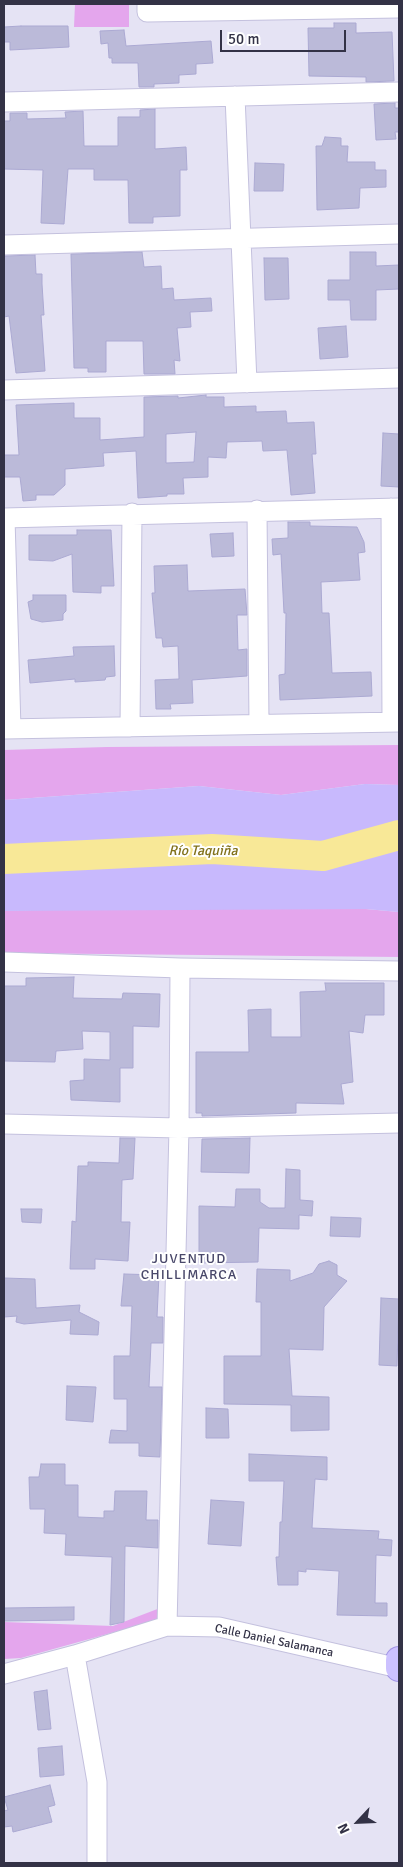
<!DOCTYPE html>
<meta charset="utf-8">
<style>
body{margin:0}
#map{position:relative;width:403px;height:1867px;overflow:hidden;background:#e5e3f4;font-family:Signika,sans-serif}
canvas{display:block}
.frame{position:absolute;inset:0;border:5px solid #333246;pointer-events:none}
.north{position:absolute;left:333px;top:1797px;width:50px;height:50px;-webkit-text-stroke:4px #fff;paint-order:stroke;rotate:245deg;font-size:14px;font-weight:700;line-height:20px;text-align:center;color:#333246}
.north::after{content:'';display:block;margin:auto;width:18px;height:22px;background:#333246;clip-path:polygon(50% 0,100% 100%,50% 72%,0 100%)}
.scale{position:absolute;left:220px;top:30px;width:126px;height:22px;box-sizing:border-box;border:2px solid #333246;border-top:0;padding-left:6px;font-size:15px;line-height:18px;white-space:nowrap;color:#333246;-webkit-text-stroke:4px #fff;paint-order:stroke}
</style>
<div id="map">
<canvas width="403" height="1867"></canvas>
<div class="frame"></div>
<div class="north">N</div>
<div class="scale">50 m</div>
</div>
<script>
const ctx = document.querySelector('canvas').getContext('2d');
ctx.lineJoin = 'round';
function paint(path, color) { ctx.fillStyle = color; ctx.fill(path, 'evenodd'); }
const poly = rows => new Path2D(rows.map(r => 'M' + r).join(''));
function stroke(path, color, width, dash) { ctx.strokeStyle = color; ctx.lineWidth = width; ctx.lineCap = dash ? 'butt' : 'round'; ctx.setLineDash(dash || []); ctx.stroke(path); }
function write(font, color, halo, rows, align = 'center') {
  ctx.font = font + ' Signika,sans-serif'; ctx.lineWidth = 4; ctx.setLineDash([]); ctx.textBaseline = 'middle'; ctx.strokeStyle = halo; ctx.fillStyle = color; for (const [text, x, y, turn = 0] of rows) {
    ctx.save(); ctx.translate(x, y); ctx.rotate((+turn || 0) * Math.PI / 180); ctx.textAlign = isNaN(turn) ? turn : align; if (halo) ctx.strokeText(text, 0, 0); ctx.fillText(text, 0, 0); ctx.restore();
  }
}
const green = poly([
 [75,4,129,4,129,27,74,27],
 [399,745,399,785,365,784,281,795,199,786,4,800,4,750,107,747],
 [60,909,366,909,399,912,399,957,4,953,4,911],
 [160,1608,158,1620,21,1658,4,1659,4,1622,113,1626]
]);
const sand = poly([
 [365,784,399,785,399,912,366,909,4,911,4,800,199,786,281,795]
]);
const river = poly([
 [4,859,212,849,323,856,399,835]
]);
const building = poly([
 [334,23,356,23,356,33,392,32,394,81,366,82,366,77,309,76,308,28,334,28,334,23],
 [21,26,68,26,69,47,10,50,10,42,4,42,4,27,21,26],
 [124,30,126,46,211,41,213,63,196,64,196,74,179,75,179,83,154,84,154,87,139,87,138,63,112,63,112,58,109,58,108,43,101,44,100,31,124,30],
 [395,103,395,108,399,108,399,132,395,132,396,139,376,140,374,104,395,103],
 [155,109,155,149,186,147,187,170,180,170,180,216,153,217,153,223,129,223,128,180,94,180,94,169,68,169,64,224,41,223,43,170,4,169,4,121,10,121,10,113,27,113,27,119,66,118,65,112,83,111,84,146,118,146,118,117,140,117,140,110,155,109],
 [325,137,341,138,341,146,348,146,347,162,375,162,375,170,386,170,386,187,360,188,359,208,317,210,316,146,322,146,325,137],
 [255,163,284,164,283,191,254,191,255,163],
 [142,252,144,267,161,266,162,289,173,288,174,300,211,298,212,311,190,312,191,327,177,328,180,361,174,360,175,374,144,374,143,341,106,341,106,372,88,372,88,368,74,368,71,254,142,252],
 [350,252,376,252,376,266,399,265,399,289,376,290,376,320,351,320,350,300,328,300,328,280,350,280,350,252],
 [35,255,36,274,42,274,42,284,44,315,41,315,45,371,16,373,9,316,4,317,4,256,35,255],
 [264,258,288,258,289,299,265,300,264,258],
 [346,326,348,357,320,359,318,328,346,326],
 [206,395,206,397,224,397,224,407,256,406,256,412,286,411,287,423,314,422,316,454,312,454,315,493,291,495,287,450,263,451,262,441,227,442,226,458,208,457,208,477,183,478,184,494,167,494,167,496,138,498,136,451,103,453,104,466,65,469,65,485,54,495,36,495,36,500,23,501,20,477,4,477,4,455,19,455,16,405,74,403,74,418,100,418,100,440,144,437,144,397,178,396,178,398,206,395],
 [196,432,194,462,166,463,166,434,196,432],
 [383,433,399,434,399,487,381,486,383,433],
 [288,522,310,522,310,526,357,527,364,542,365,552,358,553,360,580,321,582,322,613,329,613,332,673,371,672,372,696,280,700,279,675,285,674,286,613,284,613,281,554,273,555,272,539,288,538,288,522],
 [77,530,111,530,114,586,101,586,101,593,73,592,72,554,53,561,29,560,29,535,77,535,77,530],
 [233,533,234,556,212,557,210,534,233,533],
 [187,565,188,591,245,589,247,615,237,615,238,650,247,649,247,676,192,680,193,703,170,704,171,709,156,709,155,680,179,679,178,646,163,647,162,638,156,638,152,593,155,593,154,566,187,565],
 [33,595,66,595,66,611,63,614,63,620,42,622,31,619,28,602,33,600,33,595],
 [114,646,115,676,106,677,105,680,75,682,75,679,30,683,28,660,74,656,73,647,114,646],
 [74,977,73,998,122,999,123,993,160,994,159,1027,133,1026,133,1068,120,1068,120,1102,71,1100,70,1081,84,1080,84,1059,110,1060,110,1032,82,1031,83,1049,56,1051,55,1062,4,1061,4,986,26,986,26,978,74,977],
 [325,983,384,983,384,1015,365,1015,363,1033,349,1031,353,1082,341,1084,344,1104,296,1103,296,1113,202,1116,202,1113,196,1113,196,1052,249,1052,248,1010,271,1009,271,1037,301,1037,300,992,326,991,325,983],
 [120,1138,135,1138,133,1179,122,1180,121,1222,130,1222,128,1261,95,1259,95,1269,70,1269,72,1221,76,1222,78,1166,88,1166,88,1162,119,1163,120,1138],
 [250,1138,249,1173,201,1172,202,1139,250,1138],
 [286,1169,300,1170,300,1200,313,1201,312,1216,299,1215,299,1229,259,1228,258,1262,199,1263,199,1206,235,1207,236,1189,260,1189,260,1202,269,1208,285,1208,286,1169],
 [21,1209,42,1209,41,1223,22,1222,21,1209],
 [331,1217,361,1218,360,1237,330,1236,331,1217],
 [329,1261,337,1265,337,1275,347,1281,324,1307,323,1350,289,1349,292,1396,329,1397,329,1430,291,1431,291,1405,224,1404,224,1356,261,1356,261,1302,256,1302,257,1269,290,1270,290,1281,313,1273,319,1264,329,1261],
 [124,1274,159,1275,157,1317,163,1317,163,1343,151,1343,149,1387,162,1387,160,1457,139,1456,139,1443,109,1443,111,1430,127,1431,127,1399,114,1399,114,1356,130,1356,132,1306,121,1306,124,1274],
 [4,1278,35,1279,36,1308,80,1305,79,1312,99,1322,98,1335,70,1334,71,1320,24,1324,16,1322,17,1316,4,1317,4,1278],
 [381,1298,399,1299,397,1366,379,1365,381,1298],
 [67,1386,96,1387,93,1422,66,1420,67,1386],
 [206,1408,228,1409,229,1438,206,1438,206,1408],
 [249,1454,327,1457,327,1480,315,1479,312,1528,379,1531,378,1539,392,1540,391,1556,376,1555,375,1603,387,1603,387,1616,337,1615,339,1571,306,1569,306,1572,298,1571,298,1585,278,1585,276,1557,279,1557,280,1522,282,1522,284,1481,249,1481,249,1454],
 [41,1464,65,1464,65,1485,78,1485,78,1517,104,1518,104,1511,114,1511,115,1491,147,1491,146,1520,158,1520,158,1548,125,1546,124,1622,110,1625,112,1557,65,1555,66,1534,44,1533,45,1509,30,1509,29,1477,39,1477,41,1464],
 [211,1500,244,1502,241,1546,208,1544,211,1500],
 [74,1607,74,1620,4,1621,4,1608,74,1607],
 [47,1690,51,1729,38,1730,34,1692,47,1690],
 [62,1746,64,1775,40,1777,38,1748,62,1746],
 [50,1785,55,1805,48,1807,52,1822,13,1832,12,1826,4,1827,4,1811,8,1810,4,1797,50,1785]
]);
const street = poly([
 [147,4,147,12,399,8],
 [235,96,247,383],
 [4,102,399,92],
 [4,245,399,234],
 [4,390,399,378],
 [391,508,392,721],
 [257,510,259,724],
 [4,518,399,508],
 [5,518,11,729],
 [130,727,132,513],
 [4,729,399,722],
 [4,962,180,968,399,971],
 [4,1124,179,1128,399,1123],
 [167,1626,179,1128,180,968],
 [75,1655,97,1782,97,1863],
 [4,1674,75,1655,167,1626,219,1627,399,1668]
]);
const secondary = poly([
 [399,1660,399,1668]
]);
const streetNames = [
 ["Calle Daniel Salamanca",274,1641,12]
];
const waterNames = [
 ["Río Taquiña",203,851]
];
const neighbourhoodNames = [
 ["JUVENTUD",189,1259],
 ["CHILLIMARCA",189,1275]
];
paint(green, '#e4a6ed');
paint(sand, '#c8b9fd');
stroke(river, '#f8e897', 30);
paint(building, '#bbbad9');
stroke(building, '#aba9d2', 1);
stroke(street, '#c4c1de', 21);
stroke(secondary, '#a295e6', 28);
stroke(street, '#fff', 19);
stroke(secondary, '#ccc1ff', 26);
write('12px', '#333246', '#fff', streetNames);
write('italic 14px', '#81711b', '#fff', waterNames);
ctx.letterSpacing = '1px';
write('14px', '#49486a', '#fff', neighbourhoodNames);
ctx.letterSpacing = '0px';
</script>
